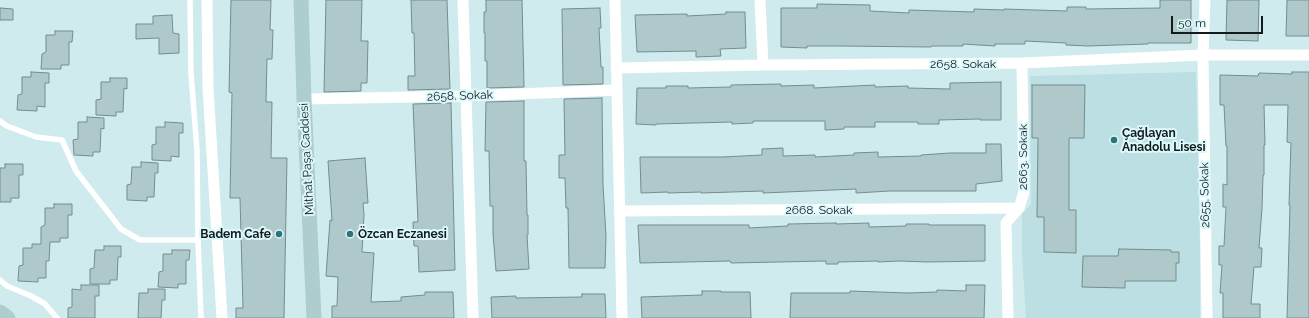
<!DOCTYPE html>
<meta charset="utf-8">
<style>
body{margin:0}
#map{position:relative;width:1309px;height:318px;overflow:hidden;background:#d0ebee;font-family:Raleway,sans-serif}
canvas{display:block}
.scale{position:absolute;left:1171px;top:16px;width:92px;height:18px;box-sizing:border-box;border:2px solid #121c1d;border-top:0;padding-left:5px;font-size:12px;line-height:14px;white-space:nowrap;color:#121c1d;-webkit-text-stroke:3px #ddf8fb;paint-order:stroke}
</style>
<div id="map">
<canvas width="1309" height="318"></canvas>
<div class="scale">50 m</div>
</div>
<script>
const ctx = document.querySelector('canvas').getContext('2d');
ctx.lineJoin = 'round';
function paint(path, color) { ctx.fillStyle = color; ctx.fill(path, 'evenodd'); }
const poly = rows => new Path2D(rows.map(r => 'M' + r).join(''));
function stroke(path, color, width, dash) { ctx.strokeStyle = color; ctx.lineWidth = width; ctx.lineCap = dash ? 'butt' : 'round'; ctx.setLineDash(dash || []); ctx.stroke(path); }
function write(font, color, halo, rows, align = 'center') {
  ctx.font = font + ' Raleway,sans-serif'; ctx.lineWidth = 4; ctx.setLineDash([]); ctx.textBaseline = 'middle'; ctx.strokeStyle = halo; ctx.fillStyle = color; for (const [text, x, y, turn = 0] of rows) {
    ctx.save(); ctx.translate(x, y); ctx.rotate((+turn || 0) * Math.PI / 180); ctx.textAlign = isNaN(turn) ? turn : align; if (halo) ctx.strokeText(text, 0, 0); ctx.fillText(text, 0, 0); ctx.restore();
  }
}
const built = poly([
 [1196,72,1200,245,1200,318,1026,318,1022,254,1022,214,1031,204,1030,76]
]);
const building = poly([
 [231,0,271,0,270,30,273,30,272,59,267,59,266,102,272,102,271,158,287,158,284,318,236,318,236,308,243,308,240,198,230,198,232,93,229,92,231,0],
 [326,0,362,0,361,41,368,41,367,83,361,83,361,91,324,92,326,0],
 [411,0,447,0,450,89,408,90,408,76,415,76,414,33,412,33,411,0],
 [486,0,522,0,524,87,487,88,487,61,485,61,485,33,484,33,484,12,486,12,486,0],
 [1160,0,1191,0,1191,43,1148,43,1148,44,1088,46,1066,45,1066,43,1025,41,1025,44,995,44,995,46,963,44,963,46,932,46,931,47,840,46,807,46,807,48,781,47,781,8,817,8,817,4,870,5,870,11,909,13,909,10,974,12,974,9,1004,10,1004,9,1067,11,1067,7,1086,7,1086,9,1160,8,1160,0],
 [1227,0,1259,0,1258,41,1226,40,1227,0],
 [1287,0,1309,0,1309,36,1286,36,1287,0],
 [0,8,13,9,13,20,0,20,0,8],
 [600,8,601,28,599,28,601,67,603,67,603,84,563,85,562,9,600,8],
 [726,12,745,12,746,48,720,49,721,56,696,57,696,51,637,52,635,15,687,14,687,16,726,14,726,12],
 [172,15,173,33,179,34,179,53,159,54,159,38,136,39,136,24,153,24,153,16,172,15],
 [55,31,73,31,72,42,69,42,69,65,61,65,61,69,41,69,42,54,46,52,46,35,55,35,55,31],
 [31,72,49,73,49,83,45,83,45,107,37,106,37,111,17,110,18,95,22,94,22,77,31,77,31,72],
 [1292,72,1309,72,1309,318,1287,318,1290,205,1289,205,1291,143,1287,142,1288,105,1264,105,1265,145,1264,145,1264,175,1263,175,1262,208,1259,248,1262,248,1261,267,1254,267,1251,304,1260,304,1260,318,1223,318,1223,293,1220,293,1222,265,1219,265,1219,246,1224,246,1226,207,1223,207,1223,184,1227,185,1227,146,1226,146,1224,105,1220,105,1220,75,1258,76,1259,73,1292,74,1292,72],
 [110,78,127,78,127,89,124,88,123,112,116,112,116,116,96,115,96,100,101,99,101,82,110,82,110,78],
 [1001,82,1001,120,980,120,980,119,939,120,939,124,918,124,918,122,875,122,875,127,844,127,844,129,825,130,825,121,753,121,753,123,732,124,732,122,656,124,656,125,636,124,637,88,666,88,666,86,688,86,688,88,731,87,731,85,781,84,781,86,814,85,814,88,875,85,875,87,908,86,908,88,950,89,950,83,1001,82],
 [1032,85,1085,85,1084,138,1069,138,1069,210,1076,210,1076,253,1044,252,1044,217,1037,217,1038,138,1032,138,1032,85],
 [602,98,603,185,606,236,605,268,569,268,568,208,566,208,565,178,559,178,559,155,565,155,564,99,602,98],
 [524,101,524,161,526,161,527,215,528,215,528,235,527,235,529,269,496,271,493,234,493,206,490,206,489,151,485,151,486,102,524,101],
 [451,103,455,270,419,272,418,246,414,246,413,222,418,222,413,104,451,103],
 [87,117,104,118,104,129,101,128,100,152,93,152,93,156,74,155,73,140,78,139,78,122,87,122,87,117],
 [165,122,183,123,183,133,179,133,179,157,171,156,171,161,152,160,152,145,156,144,156,127,165,127,165,122],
 [986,144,1001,144,1002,181,976,184,976,191,890,191,856,193,856,189,763,193,763,191,701,193,701,192,668,193,668,192,641,193,640,157,722,157,762,155,762,149,783,148,783,156,815,155,815,157,854,155,854,153,878,152,878,157,921,156,921,155,950,153,986,153,986,144],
 [365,158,368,203,363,203,364,215,362,252,374,253,371,302,401,301,401,297,425,295,425,292,453,292,454,318,332,318,332,306,337,306,338,277,326,276,330,220,332,221,328,161,365,158],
 [141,162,158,163,158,173,155,173,154,197,147,197,147,201,127,200,127,185,131,184,132,167,141,167,141,162],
 [5,164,23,164,23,175,19,175,19,198,11,198,11,202,0,202,0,168,5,168,5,164],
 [54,204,72,204,72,215,68,215,68,238,60,238,60,242,50,242,49,261,46,261,46,278,38,278,38,282,18,281,19,266,23,265,23,248,32,248,32,244,41,244,41,227,45,225,45,208,54,208,54,204],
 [836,223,836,224,869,223,869,227,906,226,906,224,929,224,929,225,985,225,985,261,928,262,899,261,878,262,878,261,838,262,838,264,826,264,826,261,731,263,730,261,640,263,638,225,749,225,749,228,788,226,788,224,836,223],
 [104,246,121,246,121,257,118,257,117,280,110,280,110,284,90,284,90,269,94,268,95,250,104,250,104,246],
 [1119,249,1171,250,1171,252,1179,252,1179,263,1176,263,1176,281,1125,281,1125,288,1082,287,1083,256,1118,256,1119,249],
 [172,250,190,250,189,260,186,260,186,284,178,284,178,288,158,287,159,272,163,271,163,254,172,254,172,250],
 [81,285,99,285,99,296,95,296,95,318,68,318,68,308,72,307,72,289,81,290,81,285],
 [966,285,985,285,984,318,790,318,791,293,850,293,850,291,908,293,937,292,937,290,966,291,966,285],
 [148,289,165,289,165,300,162,300,161,318,138,318,139,293,148,293,148,289],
 [702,291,721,291,721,292,750,292,751,318,642,318,641,297,702,295,702,291],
 [582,294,605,294,606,318,492,318,491,297,516,296,516,298,582,297,582,294]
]);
const lane = poly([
 [190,0,191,74,197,150,198,240,201,318],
 [0,121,7,126,36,137,62,140,76,171,121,229,140,240,198,240],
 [0,280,7,286,31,296,45,304,57,318]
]);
const street = poly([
 [207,0,208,88,222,318],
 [463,0,473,318],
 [615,0,622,318],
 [760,0,763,65],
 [1205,0,1203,55,1207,318],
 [616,68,763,65,1022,63,1203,55,1309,55],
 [304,99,466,96,617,90],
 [620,211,1019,208],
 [1008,318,1006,223,1019,208,1024,192,1022,63]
]);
const secondary = poly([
 [301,0,304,99,314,318],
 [0,312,8,318]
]);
const markers = [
 [1114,140,4,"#2b747b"],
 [279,234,4,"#2b747b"],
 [350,234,4,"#2b747b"]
];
const streetNames = [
 ["2658. Sokak",963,64],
 ["2658. Sokak",460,96,-2],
 ["2663. Sokak",1023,157,-90],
 ["Mithat Paşa Caddesi",307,159,-93],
 ["2655. Sokak",1205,195,-91],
 ["2668. Sokak",819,210]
];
const poiNames = [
 ["Çağlayan",1122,133],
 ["Anadolu Lisesi",1122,147],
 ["Badem Cafe",271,234,"right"],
 ["Özcan Eczanesi",358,234]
];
paint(built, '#bcdfe3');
paint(building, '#afc9cb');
stroke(building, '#748c8e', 1);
stroke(lane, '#fff', 5.5);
stroke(street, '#fff', 11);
stroke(secondary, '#aecdcf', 15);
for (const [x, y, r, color] of markers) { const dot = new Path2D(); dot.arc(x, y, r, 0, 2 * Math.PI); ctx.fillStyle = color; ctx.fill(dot); stroke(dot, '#ddf8fb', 1.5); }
write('12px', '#121c1d', '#ddf8fb', streetNames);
write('bold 12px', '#121c1d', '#ddf8fb', poiNames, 'left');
</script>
